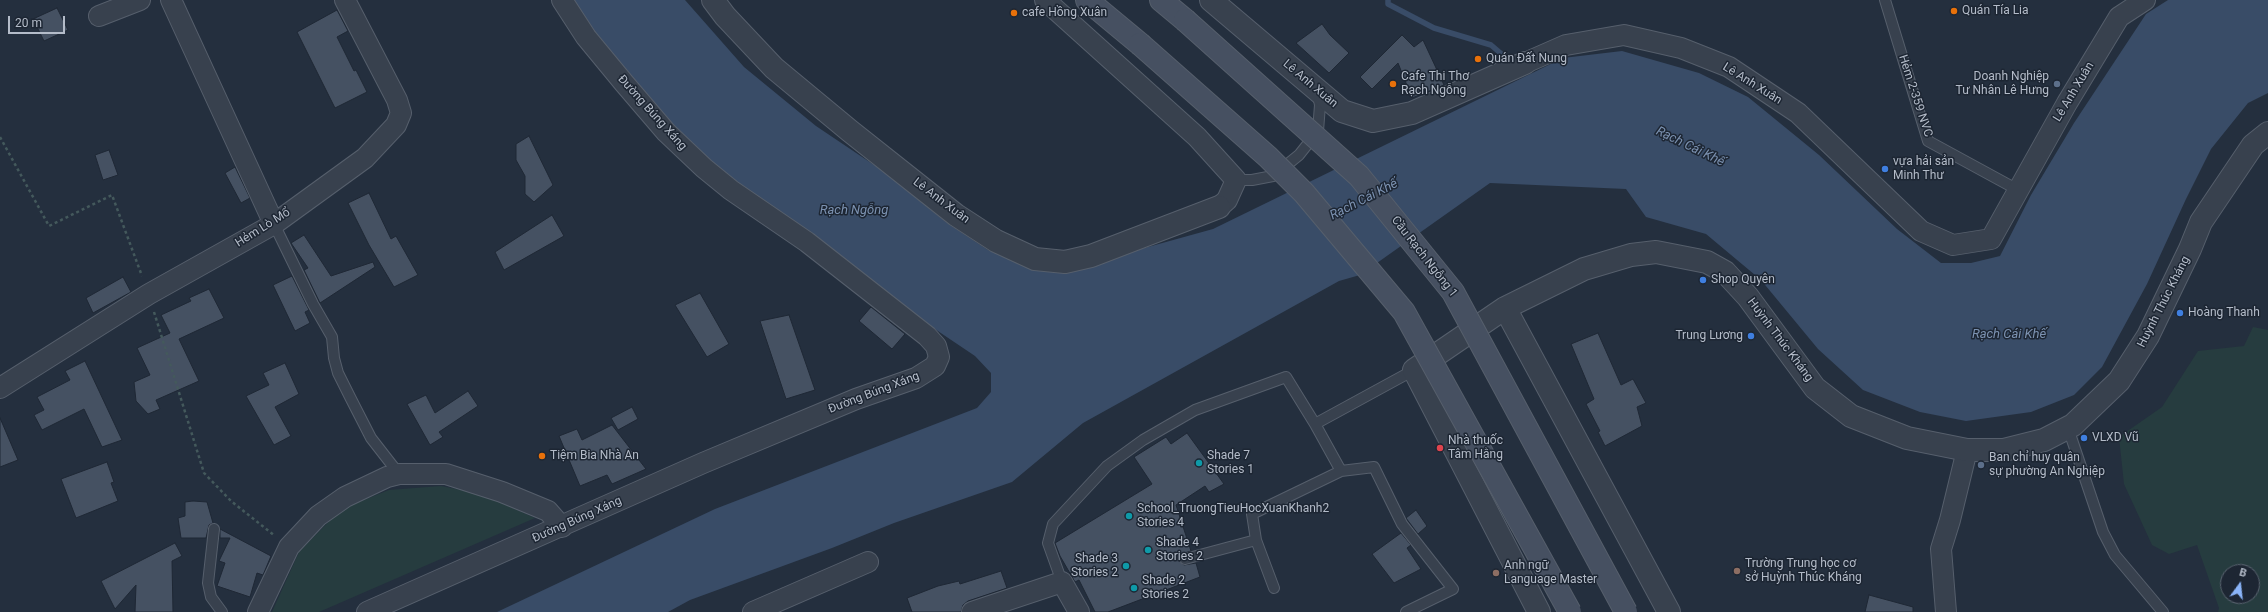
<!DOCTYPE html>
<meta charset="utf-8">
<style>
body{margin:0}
#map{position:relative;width:2268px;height:612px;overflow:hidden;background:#242f3e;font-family:Roboto,sans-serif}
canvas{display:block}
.north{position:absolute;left:2220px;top:564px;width:40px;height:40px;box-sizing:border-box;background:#1d2633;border:1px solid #59626f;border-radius:50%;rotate:15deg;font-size:11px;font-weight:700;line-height:16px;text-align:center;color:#b4bcc9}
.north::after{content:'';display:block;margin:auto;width:14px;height:18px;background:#8ab4f8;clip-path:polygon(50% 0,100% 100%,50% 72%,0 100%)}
.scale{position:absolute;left:8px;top:16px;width:57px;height:18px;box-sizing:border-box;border:2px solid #b4bcc9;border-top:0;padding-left:5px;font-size:12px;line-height:14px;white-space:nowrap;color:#b4bcc9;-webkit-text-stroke:3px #1d2633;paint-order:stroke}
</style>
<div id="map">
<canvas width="2268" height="612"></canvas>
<div class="north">B</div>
<div class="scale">20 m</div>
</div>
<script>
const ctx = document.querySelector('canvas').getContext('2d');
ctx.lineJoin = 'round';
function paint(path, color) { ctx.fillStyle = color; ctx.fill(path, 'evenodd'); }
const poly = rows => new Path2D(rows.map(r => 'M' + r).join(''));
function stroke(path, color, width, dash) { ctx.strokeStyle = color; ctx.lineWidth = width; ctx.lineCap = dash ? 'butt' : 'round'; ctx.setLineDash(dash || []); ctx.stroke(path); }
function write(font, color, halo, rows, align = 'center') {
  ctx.font = font + ' Roboto,sans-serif'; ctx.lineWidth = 3; ctx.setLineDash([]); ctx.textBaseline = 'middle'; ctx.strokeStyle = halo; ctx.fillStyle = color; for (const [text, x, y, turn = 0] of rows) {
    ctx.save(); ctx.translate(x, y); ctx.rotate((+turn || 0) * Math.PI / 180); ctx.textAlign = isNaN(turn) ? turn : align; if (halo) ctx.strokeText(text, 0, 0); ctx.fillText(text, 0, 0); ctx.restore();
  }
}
const green = poly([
 [2253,327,2268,330,2268,612,2218,612,2219,608,2197,545,2169,554,2152,545,2124,484,2119,437,2162,407,2198,351,2244,346],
 [2228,572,2252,572,2252,596,2228,596],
 [441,486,481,494,535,518,319,612,272,612,299,552,341,509,389,490]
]);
const water = poly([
 [570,0,685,0,744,67,816,126,883,171,947,223,988,250,1030,266,1072,268,1213,229,1563,58,1622,51,1699,73,1748,97,1819,155,1897,229,1941,263,1971,263,2000,256,2031,195,2074,123,2146,14,2168,0,2268,0,2268,93,2248,103,2211,149,2186,199,2147,284,2102,367,2074,395,2031,412,1966,421,1920,412,1863,390,1818,349,1761,280,1706,234,1646,217,1626,189,1490,183,1360,275,1339,281,1083,423,1012,482,894,523,832,548,690,600,668,612,497,612,715,509,977,408,991,392,991,373,975,356,917,317,718,172,655,112]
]);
const stream = poly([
 [1388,0,1388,4,1434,28,1491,45,1512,63]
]);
const building = poly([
 [57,8,68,30,44,41,33,19,57,8],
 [337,10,348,31,337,37,354,71,356,70,367,92,335,108,297,32,337,10],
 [1322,24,1330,35,1349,53,1329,73,1296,43,1322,24],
 [1402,35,1414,47,1423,40,1444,85,1412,98,1398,63,1372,89,1360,77,1402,35],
 [529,136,553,185,534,202,525,194,525,176,516,160,516,144,529,136],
 [109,150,118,175,103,180,95,155,109,150],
 [235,167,250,198,241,203,225,173,235,167],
 [369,193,391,239,396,236,418,275,394,287,369,245,348,203,369,193],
 [552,215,564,236,504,270,495,252,552,215],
 [304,235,331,276,373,262,375,267,320,303,304,270,308,268,291,243,304,235],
 [292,276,309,310,305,312,310,323,295,331,273,285,292,276],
 [123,277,131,292,93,313,86,298,123,277],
 [209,289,224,318,179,339,199,381,156,400,160,409,148,414,136,401,134,382,150,375,137,348,170,333,161,315,191,301,189,298,209,289],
 [700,293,729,344,707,357,675,305,700,293],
 [871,307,905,334,892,349,859,321,871,307],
 [789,315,815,390,786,399,760,321,789,315],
 [1598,333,1621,385,1633,379,1646,403,1637,407,1642,426,1605,446,1598,432,1600,431,1586,404,1594,399,1571,344,1598,333],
 [85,361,122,440,102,447,84,409,42,430,34,415,44,410,37,397,70,380,65,371,85,361],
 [285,363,299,394,275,407,291,436,274,445,246,396,269,385,263,373,285,363],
 [468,391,478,406,439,432,443,437,430,445,407,404,426,395,435,413,468,391],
 [632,407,638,419,618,430,611,418,632,407],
 [0,418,18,460,0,467,0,418],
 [612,425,646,469,612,484,607,475,580,486,559,436,577,429,582,440,612,425],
 [1187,433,1224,484,1209,492,1205,486,1176,505,1191,551,1181,554,1179,561,1184,565,1196,563,1200,577,1108,612,1095,612,1079,580,1075,582,1060,556,1055,543,1152,484,1134,457,1166,437,1171,444,1187,433],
 [107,462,114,482,111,483,118,501,76,518,61,479,107,462],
 [193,501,207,502,213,523,209,525,206,538,181,538,178,518,185,516,185,502,193,501],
 [1416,510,1427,526,1418,534,1406,518,1416,510],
 [220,529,271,556,263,575,257,573,250,597,217,586,225,563,219,561,230,538,220,538,220,529],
 [1401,533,1411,545,1407,548,1421,569,1394,583,1372,554,1401,533],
 [175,543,182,556,172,561,173,612,135,612,136,585,115,609,101,581,175,543],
 [1001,571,1007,588,968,601,963,605,961,612,912,612,907,598,938,586,959,581,960,584,1001,571],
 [1869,595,1913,607,1913,612,1865,612,1869,595]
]);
const path = poly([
 [0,137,49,226,112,195,142,276],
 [154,312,204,473,231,501,275,536]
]);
const service = poly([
 [1885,0,1928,141,2018,190],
 [1236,180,1252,180,1273,176,1299,155,1318,131,1320,105,1318,95],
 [274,224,313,304,332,337,334,358,338,373,350,397,371,438,399,474],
 [1315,424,1341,471],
 [2068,428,2103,532,2115,555,2163,612],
 [214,529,208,583,211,597,222,612],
 [1185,559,1256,540],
 [1062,582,1048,543,1053,524,1107,466,1143,440,1195,410,1286,377,1315,424,1414,370],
 [1274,588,1256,540,1252,514,1341,471,1374,467,1402,524,1453,589,1406,612]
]);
const minor = poly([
 [171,0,274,224],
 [1045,0,1197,137,1236,180,1227,200,1219,207],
 [99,16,140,0],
 [1525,63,1566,45,1624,35,1681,48,1729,67,1798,113,1921,231,1953,245,1991,239,2067,103,2119,17,2145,0],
 [0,388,149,294,274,224,365,158,396,125,401,113,397,100,345,0],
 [258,612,289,547,318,516,345,497,387,477,399,474,446,474,502,492,548,511,562,527],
 [367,612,703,463,856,399,916,378,935,366,939,357,936,346,927,336,807,242,731,190,704,168,666,132,624,83,586,37,562,0],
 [753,612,868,562],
 [972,612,1062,582,1079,612],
 [1946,612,1941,549,1950,520,1967,450]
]);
const tertiary = poly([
 [713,0,725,16,774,68,850,131,956,215,996,241,1035,259,1065,262,1091,256,1219,207],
 [1211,0,1342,111,1373,121,1412,113,1525,63],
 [1505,308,1669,612],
 [1539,612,1414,370,1505,308,1584,269,1631,255,1656,252,1707,262,1725,272,1748,297,1815,388,1851,416,1907,438,1967,450,2004,450,2044,440,2073,425,2119,381,2148,336,2190,249,2201,222,2253,145,2268,133]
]);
const secondary = poly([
 [1087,0,1140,44],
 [1161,0,1185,20]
]);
const secondaryBridge = poly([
 [1185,20,1359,176,1453,292,1626,612],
 [1140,44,1268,157,1304,193,1404,312,1570,612]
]);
const markers = [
 [1954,11,4,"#e8710a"],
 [1014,13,4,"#e8710a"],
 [1478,59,4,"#e8710a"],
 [1393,84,4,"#e8710a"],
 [2057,84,4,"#5c6f8a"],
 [1885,169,4,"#3f7fe0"],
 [1703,280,4,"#3f7fe0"],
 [2180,313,4,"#3f7fe0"],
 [1751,336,4,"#3f7fe0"],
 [2084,438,4,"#3f7fe0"],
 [1440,448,4,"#e0444e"],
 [542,456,4,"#e8710a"],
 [1199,463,4,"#0f9aa8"],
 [1981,465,4,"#5c6f8a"],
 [1129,516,4,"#0f9aa8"],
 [1148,550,4,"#0f9aa8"],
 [1126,566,4,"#0f9aa8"],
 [1737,571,4,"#8d6e63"],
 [1496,573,4,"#8d6e63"],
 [1134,588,4,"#0f9aa8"]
];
const poiNames = [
 ["Quán Tía Lia",1962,11],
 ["cafe Hồng Xuân",1022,13],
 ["Quán Đất Nung",1486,59],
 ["Cafe Thi Thơ",1401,77],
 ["Rạch Ngỗng",1401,91],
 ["Doanh Nghiệp",2049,77,"right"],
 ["Tư Nhân Lê Hưng",2049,91,"right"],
 ["vựa hải sản",1893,162],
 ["Minh Thư",1893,176],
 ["Shop Quyên",1711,280],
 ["Hoàng Thanh",2188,313],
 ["Trung Lương",1743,336,"right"],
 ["VLXD Vũ",2092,438],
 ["Nhà thuốc",1448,441],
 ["Tâm Hằng",1448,455],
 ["Tiệm Bia Nhà An",550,456],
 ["Shade 7",1207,456],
 ["Stories 1",1207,470],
 ["Ban chỉ huy quân",1989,458],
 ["sự phường An Nghiệp",1989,472],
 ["School_TruongTieuHocXuanKhanh2",1137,509],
 ["Stories 4",1137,523],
 ["Shade 4",1156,543],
 ["Stories 2",1156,557],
 ["Shade 3",1118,559,"right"],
 ["Stories 2",1118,573,"right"],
 ["Trường Trung học cơ",1745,564],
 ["sở Huỳnh Thúc Kháng",1745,578],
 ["Anh ngữ",1504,566],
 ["Language Master",1504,580],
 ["Shade 2",1142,581],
 ["Stories 2",1142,595]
];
const streetNames = [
 ["Lê Anh Xuân",1310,84,40],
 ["Lê Anh Xuân",1752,84,32],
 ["Lê Anh Xuân",2074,92,-59],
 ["Hẻm 2-359 NVC",1915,96,72],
 ["Đường Búng Xáng",652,113,48],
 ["Lê Anh Xuân",941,201,37],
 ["Hẻm Lò Mổ",263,228,-32],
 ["Cầu Rạch Ngỗng 1",1424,257,52],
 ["Huỳnh Thúc Kháng",2164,302,-63],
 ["Huỳnh Thúc Kháng",1780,340,53],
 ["Đường Búng Xáng",874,393,-21],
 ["Đường Búng Xáng",577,520,-24]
];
const waterNames = [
 ["Rạch Cái Khế",1690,147,26],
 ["Rạch Cái Khế",1364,200,-27],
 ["Rạch Ngỗng",854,211],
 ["Rạch Cái Khế",2009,335]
];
paint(green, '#263c3f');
paint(water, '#394c67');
stroke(stream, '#394c67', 5.5);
paint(building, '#455162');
stroke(building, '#1f2835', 1);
stroke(service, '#565f6c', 12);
stroke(minor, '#565f6c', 22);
stroke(tertiary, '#565f6c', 24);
stroke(secondary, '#565f6c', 24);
stroke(path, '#44595c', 2.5, [3, 3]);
stroke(service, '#38414e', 10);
stroke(minor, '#38414e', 20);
stroke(tertiary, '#38414e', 22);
stroke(secondary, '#465061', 22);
stroke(secondaryBridge, '#565f6c', 24, []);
stroke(secondaryBridge, '#465061', 22);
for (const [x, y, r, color] of markers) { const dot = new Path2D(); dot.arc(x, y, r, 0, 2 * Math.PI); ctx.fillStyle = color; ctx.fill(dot); stroke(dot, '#1d2633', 1.5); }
write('12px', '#b4bcc9', '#1d2633', poiNames, 'left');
write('12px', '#b4bcc9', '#1d2633', streetNames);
write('italic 13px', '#7c92b1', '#1d2633', waterNames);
</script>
